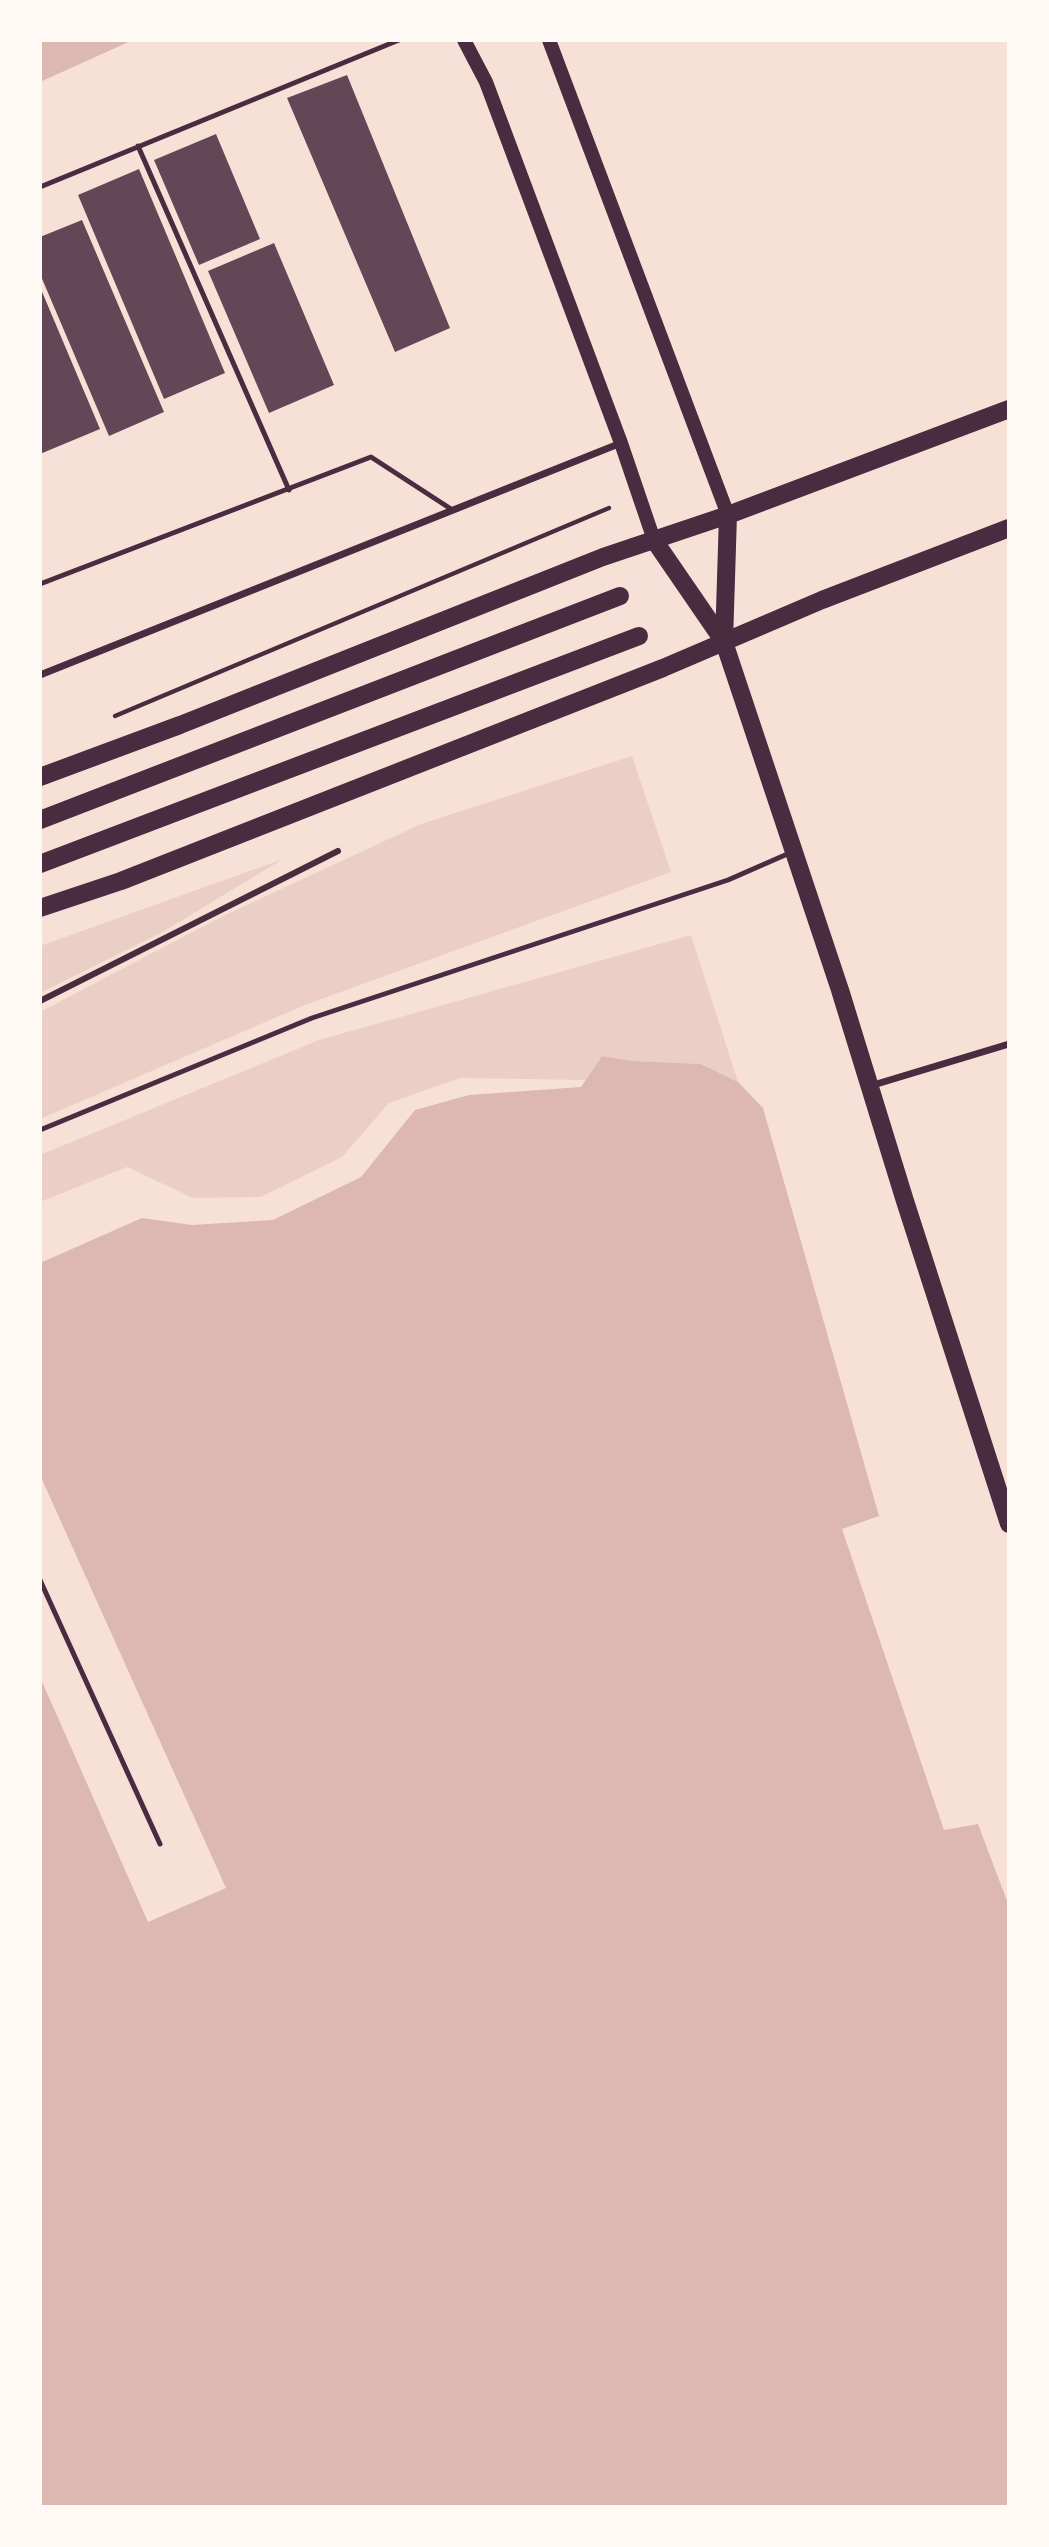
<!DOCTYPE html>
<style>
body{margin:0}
#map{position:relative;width:1049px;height:2547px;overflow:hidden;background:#f7e1d7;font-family:"Asap Condensed",sans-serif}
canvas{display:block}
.frame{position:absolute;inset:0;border:42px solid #fffaf5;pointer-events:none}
</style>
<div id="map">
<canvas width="1049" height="2547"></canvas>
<div class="frame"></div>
</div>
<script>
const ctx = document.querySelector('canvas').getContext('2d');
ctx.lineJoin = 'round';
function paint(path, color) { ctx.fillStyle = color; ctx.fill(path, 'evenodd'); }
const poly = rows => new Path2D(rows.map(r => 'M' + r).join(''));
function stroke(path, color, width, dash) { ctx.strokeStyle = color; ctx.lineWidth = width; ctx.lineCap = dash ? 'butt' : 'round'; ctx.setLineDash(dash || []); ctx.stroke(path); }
const green = poly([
 [632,756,671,872,305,1005,40,1119,40,1012,221,917,421,824],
 [283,859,161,933,40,993,40,946],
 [691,935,738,1082,701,1064,633,1061,602,1056,586,1080,460,1078,389,1103,342,1157,261,1197,193,1198,127,1167,40,1202,40,1155,319,1040]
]);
const water = poly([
 [40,40,133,40,40,82],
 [602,1056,633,1061,701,1064,738,1082,763,1108,879,1516,842,1529,944,1830,978,1824,1009,1906,1009,2507,40,2507,40,1677,148,1922,226,1888,40,1475,40,1263,142,1218,192,1225,273,1220,361,1177,415,1110,469,1095,581,1087]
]);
const building = poly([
 [347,75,450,328,395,352,287,98],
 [216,134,260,239,199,265,154,160],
 [139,169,225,373,164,399,78,195],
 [82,220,164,412,109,436,40,274,40,237],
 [274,243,334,385,269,413,208,271],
 [40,287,100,429,40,454]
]);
const path = poly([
 [115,716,609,508]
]);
const service = poly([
 [138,146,289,490],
 [40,187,399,40],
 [40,584,371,457,451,509],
 [40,1130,312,1018,728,880,792,852],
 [40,1580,160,1844]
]);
const pedestrian = poly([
 [40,1001,338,851]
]);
const minor = poly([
 [40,675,621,443],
 [870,1086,1009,1044]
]);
const secondary = poly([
 [464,40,486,82,621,443,654,540],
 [549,40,728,515]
]);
const primary = poly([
 [654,540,724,642,840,990,905,1201,1009,1524],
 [724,642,728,515],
 [40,777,180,725,603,557,728,515,1009,409],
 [40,820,620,596],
 [40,864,639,636],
 [40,908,121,881,663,668,822,600,1009,528]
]);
paint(green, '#ebcfc5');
paint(water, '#dcb8b0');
paint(building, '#644757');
stroke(path, '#4a2c40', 4.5);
stroke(service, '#4a2c40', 5);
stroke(pedestrian, '#4a2c40', 6);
stroke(minor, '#4a2c40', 7);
stroke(secondary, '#4a2c40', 14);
stroke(primary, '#4a2c40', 18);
</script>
